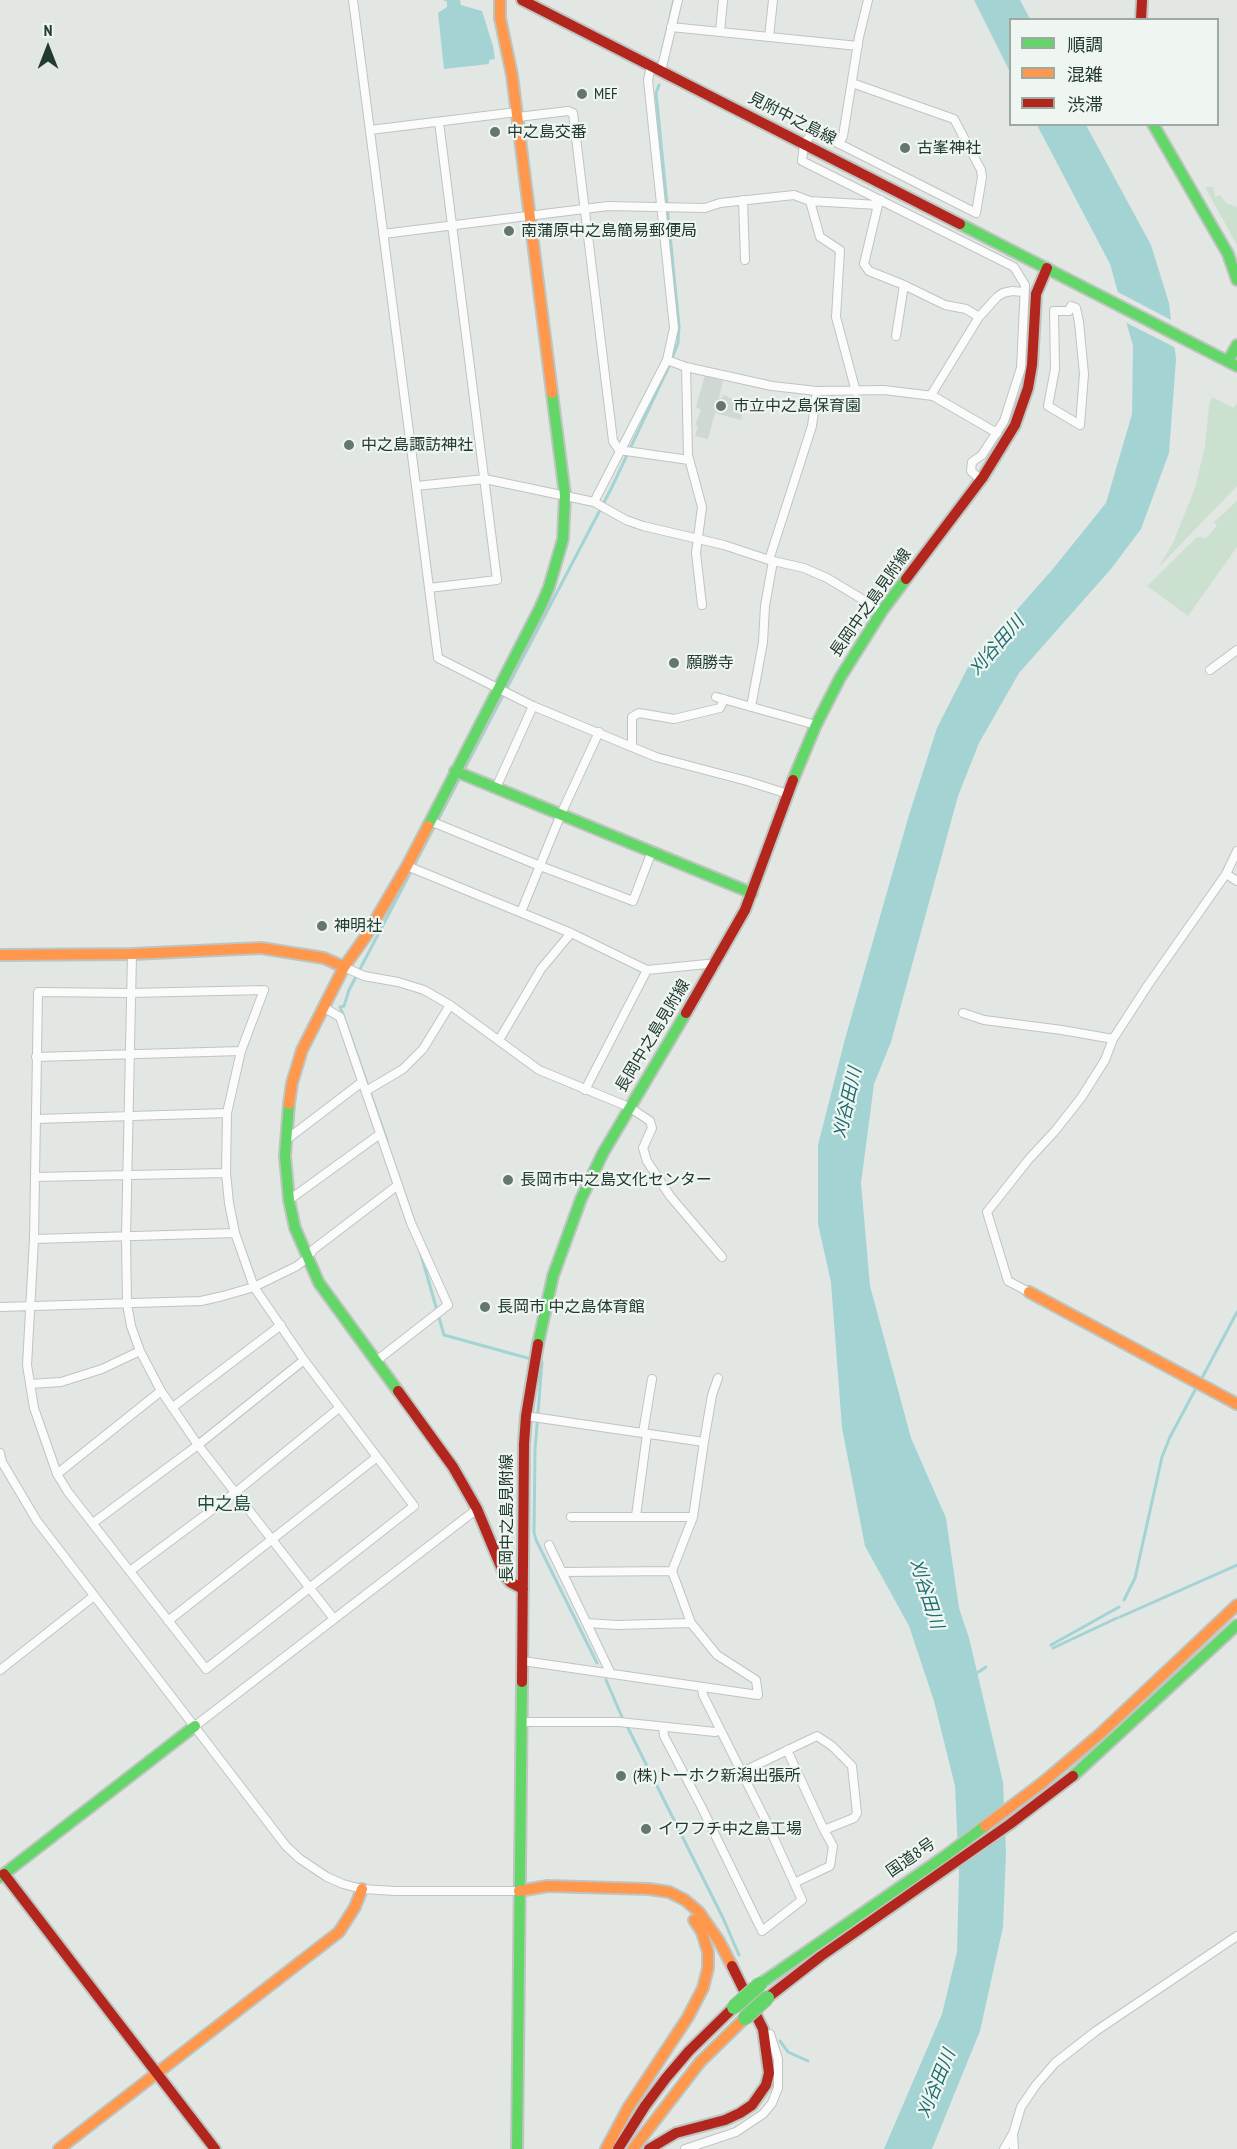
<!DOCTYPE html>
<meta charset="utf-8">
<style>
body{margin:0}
#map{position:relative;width:1237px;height:2149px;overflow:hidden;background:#e2e7e4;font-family:"PT Sans Narrow","Noto Sans JP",sans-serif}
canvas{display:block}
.legend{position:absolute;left:1009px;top:18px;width:210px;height:108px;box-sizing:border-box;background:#eff6f2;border:2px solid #9daaa4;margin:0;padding:8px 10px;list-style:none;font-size:18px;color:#21392f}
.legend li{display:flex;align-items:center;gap:12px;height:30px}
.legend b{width:30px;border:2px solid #9daaa4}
.north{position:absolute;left:18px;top:18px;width:60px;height:60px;-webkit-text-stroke:4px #eff6f2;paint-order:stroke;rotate:0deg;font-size:16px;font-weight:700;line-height:24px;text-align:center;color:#21392f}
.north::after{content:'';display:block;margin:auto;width:21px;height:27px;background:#21392f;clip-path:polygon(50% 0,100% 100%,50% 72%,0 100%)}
</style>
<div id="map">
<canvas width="1237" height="2149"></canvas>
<ul class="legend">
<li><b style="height:8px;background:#63d668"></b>順調</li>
<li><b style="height:8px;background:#ff974d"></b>混雑</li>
<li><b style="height:8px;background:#b3261e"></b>渋滞</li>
</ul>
<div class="north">N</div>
</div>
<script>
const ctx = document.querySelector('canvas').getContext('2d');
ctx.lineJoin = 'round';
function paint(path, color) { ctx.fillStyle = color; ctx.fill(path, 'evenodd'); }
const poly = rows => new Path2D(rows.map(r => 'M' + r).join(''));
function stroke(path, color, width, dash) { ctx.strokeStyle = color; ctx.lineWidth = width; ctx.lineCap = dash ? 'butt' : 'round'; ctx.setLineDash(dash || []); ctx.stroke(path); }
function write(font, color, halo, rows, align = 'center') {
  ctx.font = font + ' "PT Sans Narrow","Noto Sans JP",sans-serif'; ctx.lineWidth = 4.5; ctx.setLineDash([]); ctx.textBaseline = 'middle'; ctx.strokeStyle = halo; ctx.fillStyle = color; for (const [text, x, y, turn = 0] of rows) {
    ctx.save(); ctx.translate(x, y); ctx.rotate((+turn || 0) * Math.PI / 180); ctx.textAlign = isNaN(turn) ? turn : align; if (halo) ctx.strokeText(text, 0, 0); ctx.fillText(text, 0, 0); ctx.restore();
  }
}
const built = poly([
 [705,375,723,381,719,398,722,398,723,395,745,404,741,420,715,413,708,439,695,436,698,426,695,425,701,410,696,407]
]);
const green = poly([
 [1205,187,1213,187,1215,197,1220,195,1226,203,1237,207,1237,245],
 [1212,397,1234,408,1237,403,1237,486,1158,568,1173,543,1195,488,1205,447,1209,405],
 [1237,501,1237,547,1188,616,1147,586,1197,537,1206,538,1217,526,1214,522]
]);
const water = poly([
 [443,0,460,0,461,5,482,11,493,46,495,59,489,60,489,64,444,69,438,13,447,7,447,2],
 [974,0,1020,0,1030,19,1010,20,1010,72],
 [1037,125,1086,125,1151,245,1169,303,1176,359,1169,453,1141,529,1111,569,1019,673,979,743,958,796,891,1042,874,1084,861,1183,870,1286,911,1438,946,1518,959,1608,969,1638,1003,1782,1006,1854,1003,1927,980,2031,932,2149,884,2149,942,2014,957,1952,959,1873,955,1786,934,1701,909,1626,865,1546,842,1428,831,1282,818,1224,818,1145,845,1039,909,815,937,728,970,663,1052,570,1106,503,1132,414,1133,346,1110,264]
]);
const pier = poly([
 [1114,290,1175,322,1178,349,1123,321]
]);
const stream = poly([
 [662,52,674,0],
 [344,1017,340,1007,344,1006,349,990,611,489,669,366,678,343,679,326,656,93,659,85],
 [347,1026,387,1141],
 [420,1251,444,1335,542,1362,535,1450,534,1532,536,1540,597,1663],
 [1202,1378,1237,1312],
 [1124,1600,1135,1578,1162,1457,1170,1437,1195,1390],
 [1120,1617,1237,1565],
 [1051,1645,1119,1607],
 [1053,1648,1117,1618],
 [974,1675,986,1667],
 [606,1680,622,1717],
 [627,1726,723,1918,739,1955],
 [780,2041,788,2052,808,2061]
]);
const street = poly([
 [353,0,416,486,485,479,594,502,626,520,643,526,724,545,769,560,804,568,827,578,882,611],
 [671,27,858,46],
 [720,32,723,0],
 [769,37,773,0],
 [661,71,678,0],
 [852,83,954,119,981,170,982,177,976,213,818,133,810,136,804,144,802,161,1014,267,1025,285,1021,368,1004,421,982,455,972,462,971,471,981,480],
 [518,117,568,111,573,113,613,441,619,450,689,460],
 [370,130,517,112],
 [839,144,843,136,859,37,868,0],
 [743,200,745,260],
 [810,201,820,237,840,250,836,317,856,392],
 [878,205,864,264,869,271,904,285,896,336],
 [383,234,608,206,705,208,720,203,794,195,810,201,878,205,881,200],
 [904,285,945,305,966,309,979,317,997,297,1003,293,1012,291,1024,292],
 [1071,306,1076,308,1079,322,1084,374,1080,425,1048,406,1055,369,1054,311,1069,311,1071,306],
 [667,360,686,367,772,386,817,391,884,390,933,396,997,433],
 [686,367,688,455,702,507,696,553,702,605],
 [931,395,979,317],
 [416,486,438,658,533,706,656,757,747,781,788,794],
 [594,502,667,360,674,328,648,80,651,66],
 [769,560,812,426,817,391],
 [429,588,497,580,439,122],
 [1210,670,1237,650],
 [716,697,816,725],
 [751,707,763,642,765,606,773,561],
 [632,746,632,717,639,713,674,719,720,708,724,699],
 [496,788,533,706],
 [430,821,540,866,633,901,652,851],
 [407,866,571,933,647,970,707,964,715,965],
 [1226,874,1237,881],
 [521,912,561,814,599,732],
 [132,954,126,1237,127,1304,131,1326,140,1351,161,1391,198,1445,334,1619],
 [344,967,364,976,398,982,424,990,450,1005,539,1070,629,1107,650,1121,652,1128,643,1148,647,1161,670,1196,722,1257],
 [264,990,241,1051,227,1113,226,1173,229,1203,235,1233,254,1287,304,1360,414,1506,206,1669,68,1492,57,1474,34,1408,27,1365,34,1239,38,992,130,993,264,990],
 [323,1007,340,1017,411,1223,448,1305,376,1361],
 [963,1013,984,1020,1062,1030,1113,1039],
 [499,1040,541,969,571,933],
 [36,1057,241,1051],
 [585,1090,647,970],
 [366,1091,403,1069,423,1049,450,1005],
 [37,1119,227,1113],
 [286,1140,362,1082],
 [35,1177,226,1173],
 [289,1200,380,1134],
 [34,1239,235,1233],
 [1029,1292,1008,1281,987,1212,1029,1159,1055,1131,1081,1098,1105,1060,1113,1039,1148,985,1226,874,1237,851],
 [0,1307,201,1301,223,1296,254,1287,297,1266,307,1258,314,1249,398,1185],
 [30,1384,61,1382,102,1369,140,1351],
 [173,1407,281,1325],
 [526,1416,704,1442,693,1517,571,1517],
 [643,1433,652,1379],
 [704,1442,712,1395,718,1378],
 [0,1453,2,1462,37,1521,286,1846,300,1859,327,1877,343,1884,362,1889,396,1891,519,1891],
 [57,1474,161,1391],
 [636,1516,647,1434],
 [93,1523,198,1445,304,1360],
 [549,1545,611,1674],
 [130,1571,236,1492,339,1408],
 [562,1572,672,1571],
 [168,1621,377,1457],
 [691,1623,672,1571,693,1517],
 [523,1661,758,1695,756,1680,717,1655,691,1623,617,1625,587,1623],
 [0,1670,94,1596],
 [522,1722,619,1722,715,1732,720,1730],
 [195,1726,477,1509],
 [663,1727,664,1736,701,1806,762,1931,802,1900,767,1823,703,1695,702,1688],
 [787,1750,824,1830],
 [742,1772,817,1736,832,1746,852,1766,857,1813,854,1818,824,1830,833,1846,830,1866,794,1883],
 [685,2149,736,2132,763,2114,772,2103,778,2088,778,2059,770,2034],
 [1004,2149,1012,2135],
 [1014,2149,1013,2134,1021,2107,1036,2085,1055,2063,1096,2031,1237,1936]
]);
const fast = poly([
 [1153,124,1228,254,1237,280],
 [960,224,1237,366],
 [1228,361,1237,345],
 [455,771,752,893],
 [793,780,816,725,840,678,882,611,906,579],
 [428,826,540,608,549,587,563,539,565,495,552,393],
 [289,1104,285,1156,289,1200,295,1228,319,1283,398,1391],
 [538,1344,553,1276,581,1199,603,1153,686,1013],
 [1073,1776,1237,1625],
 [0,1877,195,1726],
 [760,1984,945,1856,985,1826],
 [517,2149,522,1682]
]);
const slow = poly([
 [500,0,500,18,512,75,552,393],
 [0,955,132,954,261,948,324,958,344,967],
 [289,1104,292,1083,302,1050,344,967,366,936,407,866,428,826],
 [1029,1292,1237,1404],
 [985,1826,1042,1783,1100,1734,1237,1605],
 [519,1891,548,1886,649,1889,669,1892,685,1900,699,1912,719,1941,732,1966],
 [59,2149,339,1932,355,1907,362,1889],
 [606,2149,628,2108,688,2017,703,1988,708,1968,708,1952,702,1932,694,1920],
 [633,2149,700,2062,745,2018]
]);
const jam = poly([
 [522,0,960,224],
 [1141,20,1142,0],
 [906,579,983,477,1015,425,1028,388,1032,365,1036,294,1047,268],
 [686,1013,745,910,793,780],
 [398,1391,453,1467,477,1509,504,1574,510,1582,523,1589],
 [522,1682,524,1444,526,1416,538,1344],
 [4,1874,215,2149],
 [767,1998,821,1956,1010,1824,1073,1776],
 [618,2149,645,2106,666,2078,689,2051,734,2007],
 [649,2149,676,2133,725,2120,740,2113,752,2105,766,2085,769,2073,763,2029,732,1966]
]);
const fastBridge = poly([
 [734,2007,760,1984],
 [745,2018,767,1998]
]);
const markers = [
 [582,94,6,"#65766e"],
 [495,132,6,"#65766e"],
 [905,148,6,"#65766e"],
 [509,231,6,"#65766e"],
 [721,406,6,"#65766e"],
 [349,445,6,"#65766e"],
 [674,663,6,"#65766e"],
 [322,926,6,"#65766e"],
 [508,1180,6,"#65766e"],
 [485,1307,6,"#65766e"],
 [621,1776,6,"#65766e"],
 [646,1829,6,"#65766e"]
];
const poiNames = [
 ["MEF",594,94],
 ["中之島交番",507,132],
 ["古峯神社",917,148],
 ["南蒲原中之島簡易郵便局",521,231],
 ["市立中之島保育園",733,406],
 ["中之島諏訪神社",361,445],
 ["願勝寺",686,663],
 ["神明社",334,926],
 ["長岡市中之島文化センター",520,1180],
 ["長岡市 中之島体育館",497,1307],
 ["(株)トーホク新潟出張所",633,1776],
 ["イワフチ中之島工場",658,1829]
];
const streetNames = [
 ["見附中之島線",792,119,27],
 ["長岡中之島見附線",871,603,-55],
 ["長岡中之島見附線",653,1036,-59],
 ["長岡中之島見附線",507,1518,-90],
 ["国道8号",911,1858,-35]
];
const waterNames = [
 ["刈谷田川",997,646,-49],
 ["刈谷田川",848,1103,-77],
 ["刈谷田川",926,1594,72],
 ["刈谷田川",937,2084,-68]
];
const neighbourhoodNames = [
 ["中之島",224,1505]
];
paint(built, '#cfd8d3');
paint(green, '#cbe0cf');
paint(water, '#a4d3d4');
paint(pier, '#e2e7e4');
stroke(stream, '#a4d3d4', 3);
stroke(street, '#bfc4c1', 10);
stroke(fast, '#bec5c1', 14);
stroke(slow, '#bec5c1', 14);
stroke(jam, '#bec5c1', 14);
stroke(street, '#fbfbfb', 8);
stroke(fast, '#63d668', 10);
stroke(slow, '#ff974d', 10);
stroke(jam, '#b3261e', 10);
stroke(fastBridge, '#bcc3c0', 16, []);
stroke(fastBridge, '#63d668', 14);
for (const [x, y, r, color] of markers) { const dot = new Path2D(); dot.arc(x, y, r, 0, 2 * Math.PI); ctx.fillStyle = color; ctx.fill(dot); stroke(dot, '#eff6f2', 2); }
write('16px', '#21392f', '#eff6f2', poiNames, 'left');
write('16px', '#21392f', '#eff6f2', streetNames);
write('italic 18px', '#1e6e71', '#eff6f2', waterNames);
write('18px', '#1e4a3a', '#eff6f2', neighbourhoodNames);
</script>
